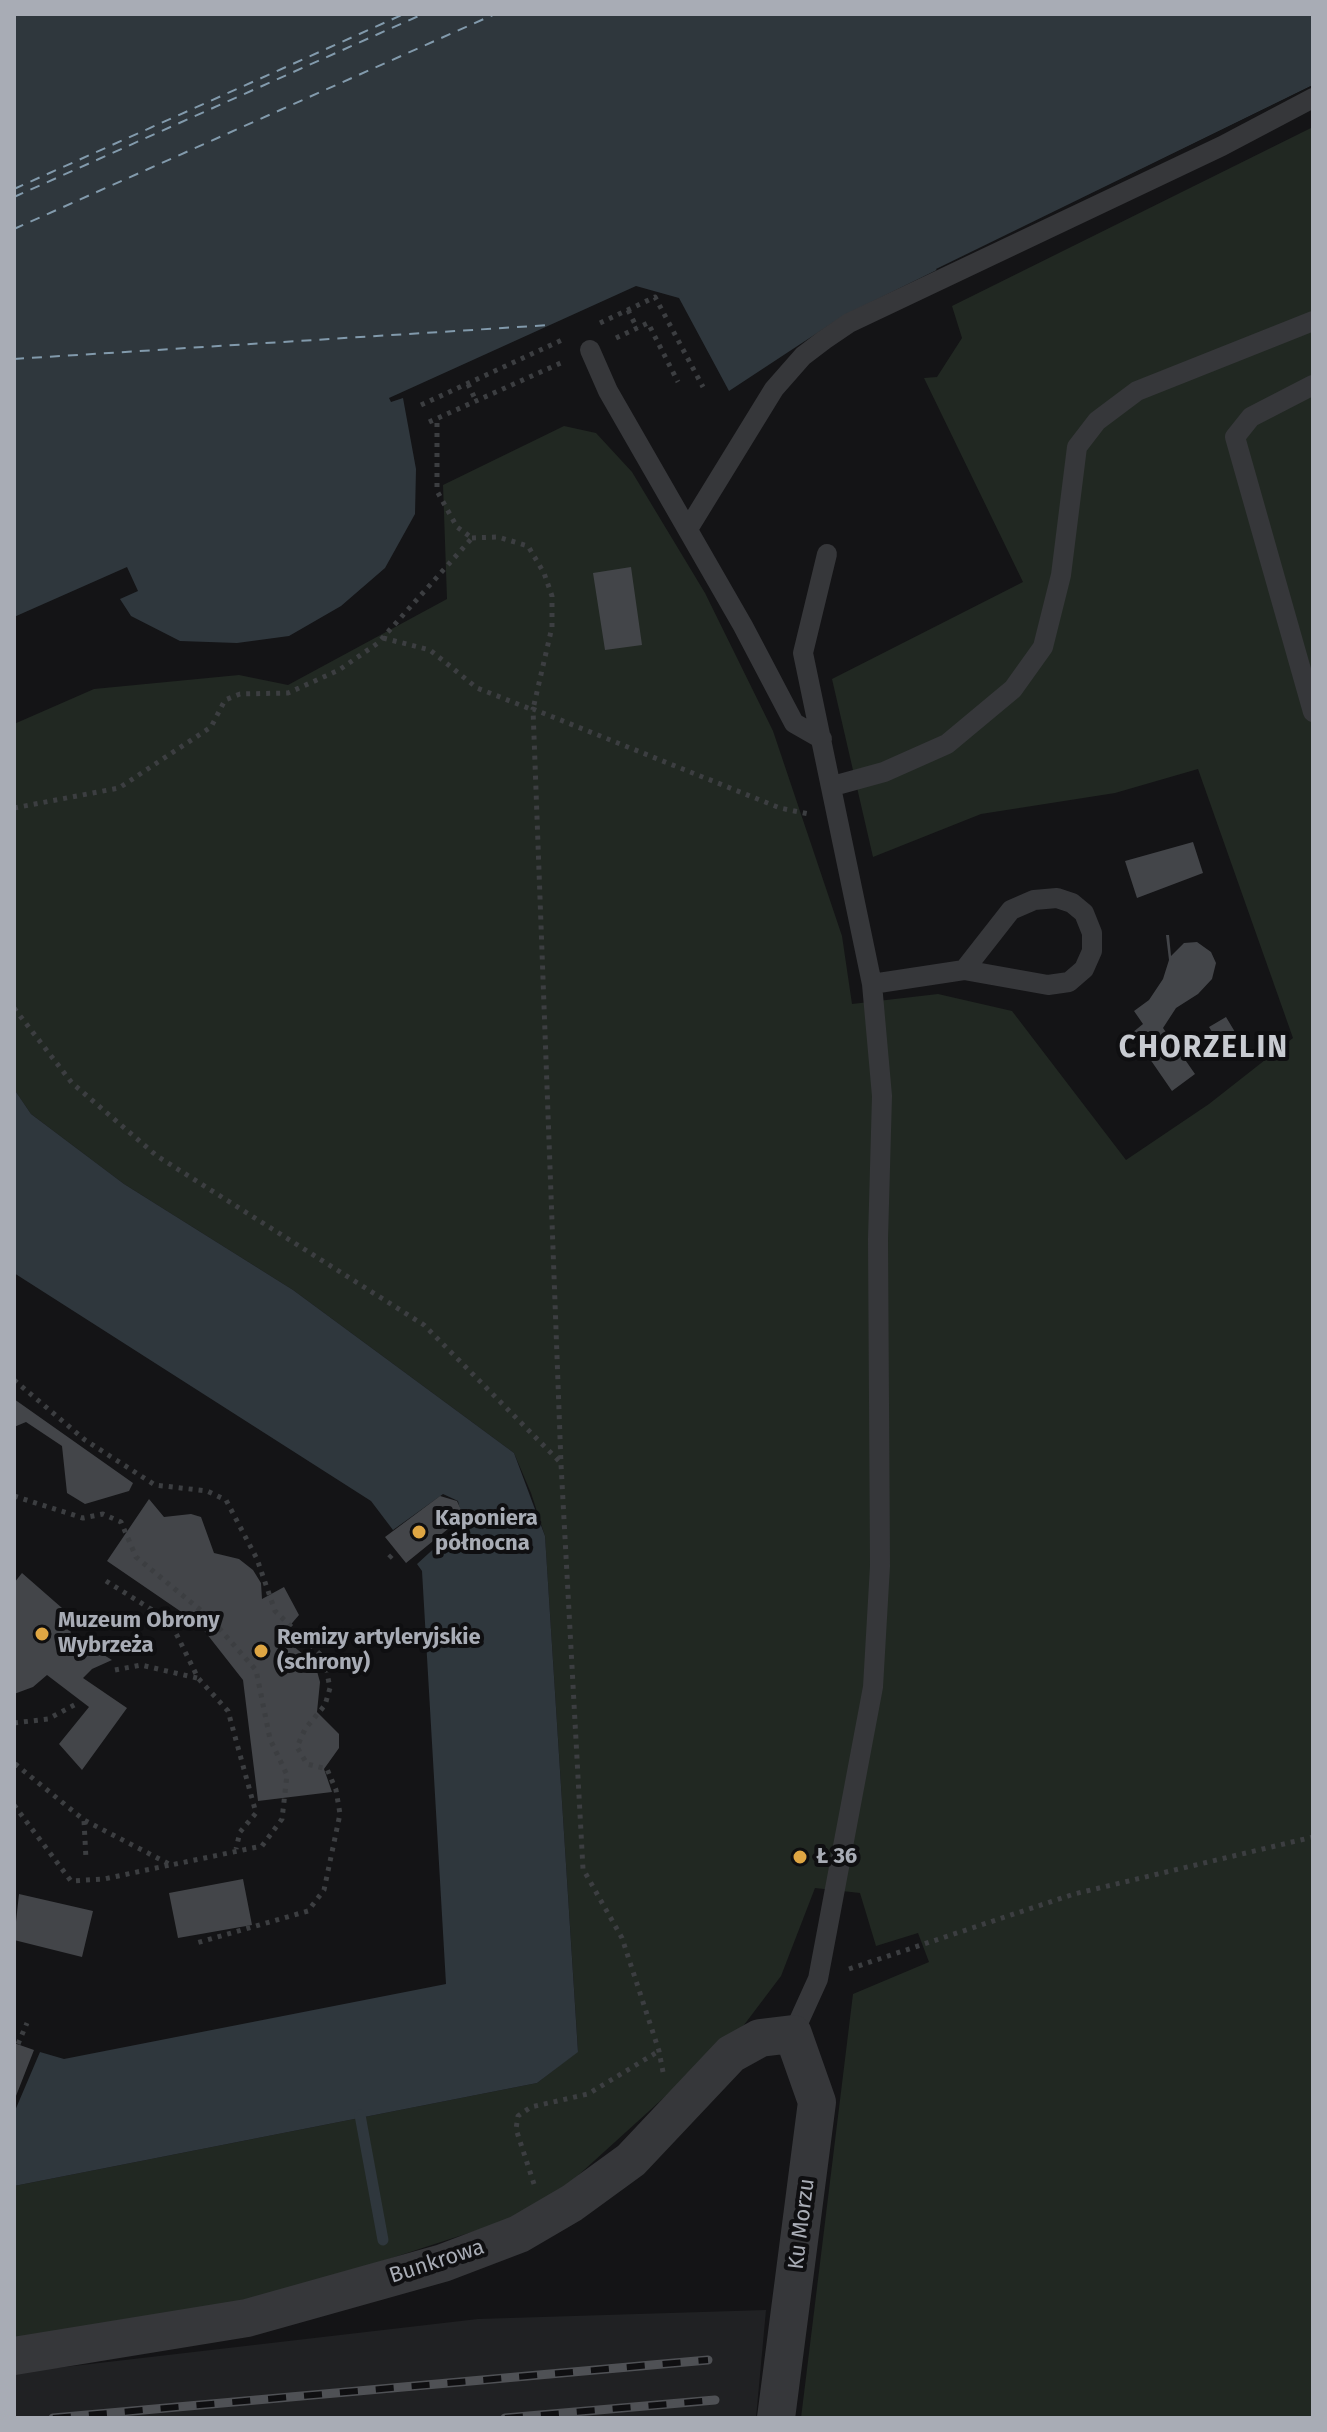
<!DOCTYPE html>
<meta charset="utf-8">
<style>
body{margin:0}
#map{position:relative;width:1327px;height:2432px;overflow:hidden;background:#141416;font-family:"Fira Sans",sans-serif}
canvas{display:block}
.frame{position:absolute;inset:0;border:16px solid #a8acb5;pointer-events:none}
</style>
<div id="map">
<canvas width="1327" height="2432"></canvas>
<div class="frame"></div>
</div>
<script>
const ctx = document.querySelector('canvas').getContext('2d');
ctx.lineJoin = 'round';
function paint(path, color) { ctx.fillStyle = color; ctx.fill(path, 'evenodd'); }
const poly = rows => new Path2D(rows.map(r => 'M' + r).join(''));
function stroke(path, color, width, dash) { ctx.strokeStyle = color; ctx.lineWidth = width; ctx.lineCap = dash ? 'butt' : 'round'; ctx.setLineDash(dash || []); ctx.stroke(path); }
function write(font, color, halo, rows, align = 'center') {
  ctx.font = font + ' "Fira Sans",sans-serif'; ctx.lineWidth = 8; ctx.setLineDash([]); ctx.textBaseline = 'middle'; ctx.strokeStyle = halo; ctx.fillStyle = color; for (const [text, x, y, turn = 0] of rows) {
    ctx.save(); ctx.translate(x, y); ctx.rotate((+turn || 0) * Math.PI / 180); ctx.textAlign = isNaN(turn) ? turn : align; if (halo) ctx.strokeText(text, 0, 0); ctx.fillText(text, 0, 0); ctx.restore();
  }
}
const built = poly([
 [766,2310,756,2418,14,2418,14,2369,56,2368,478,2319]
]);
const green = poly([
 [1313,127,1313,2418,801,2418,853,1994,929,1962,918,1933,876,1946,860,1893,815,1888,781,1976,744,2025,562,2190,518,2217,219,2314,14,2343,14,2186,537,2083,578,2051,545,1536,531,1493,514,1453,293,1290,124,1184,31,1114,14,1089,14,724,94,689,239,675,288,685,447,599,443,485,564,426,596,433,632,472,705,593,773,731,842,936,852,1004,938,994,1012,1011,1126,1160,1209,1104,1293,1038,1198,769,1115,793,981,814,873,857,832,679,1023,582,924,378,937,377,962,338,952,306]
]);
const water = poly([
 [14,14,1313,14,1313,85,843,316,729,391,679,298,636,286,389,398,391,402,403,398,416,469,415,514,385,568,341,606,289,636,237,643,180,641,131,616,120,599,138,591,127,567,14,617],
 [14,1089,31,1114,124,1184,293,1290,514,1453,545,1536,578,2052,537,2083,14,2186,14,2113,40,2052,64,2059,446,1984,422,1571,417,1564,463,1522,458,1501,443,1494,393,1530,371,1501,14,1273]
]);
const pier = poly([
 [1313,85,1313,89,1260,117,938,272,936,269]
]);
const stream = poly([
 [360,2115,383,2240]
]);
const ferry = poly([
 [14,189,404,14],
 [14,197,423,14],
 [14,229,495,14],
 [14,359,550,325]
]);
const building = poly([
 [631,567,642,645,605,650,593,573],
 [1193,842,1203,873,1137,898,1125,861],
 [1166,935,1169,935,1171,956,1184,943,1197,942,1211,952,1216,963,1212,979,1198,994,1176,1008,1163,1028,1195,1074,1172,1091,1132,1033,1143,1024,1134,1011,1149,1000,1163,979,1169,960],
 [1226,1017,1247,1052,1230,1061,1209,1027],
 [14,1399,133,1483,129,1491,85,1504,67,1493,62,1446,26,1422,14,1427],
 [440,1496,457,1501,461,1510,459,1520,406,1563,385,1537],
 [149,1499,164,1517,191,1514,201,1517,214,1553,239,1559,253,1570,261,1583,262,1599,284,1587,299,1615,281,1636,315,1664,320,1682,317,1712,339,1734,339,1748,324,1769,332,1792,258,1801,243,1680,199,1624,107,1561],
 [22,1573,62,1608,69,1621,71,1635,112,1660,92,1669,83,1678,127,1708,82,1770,59,1744,89,1707,47,1675,33,1687,14,1694,14,1583],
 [243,1879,252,1925,178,1938,169,1893],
 [19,1894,93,1911,82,1957,14,1940],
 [14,2043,34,2050,14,2101]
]);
const path = poly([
 [628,310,637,328],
 [600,323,655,297,703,387],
 [616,338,648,323,678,382],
 [468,384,476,401],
 [421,405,562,340],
 [429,422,563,362],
 [472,538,498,537,528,546,544,573,552,596,552,627,533,709],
 [383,638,430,650,477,688,533,710],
 [14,808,119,788,211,727,225,700,240,694,288,693,339,670,378,643,472,538,457,527,437,491,437,418],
 [14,1008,72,1083,157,1156,424,1325,561,1463],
 [14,1380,85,1440,155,1485,207,1491,226,1500,257,1559,275,1611,324,1658,330,1688,325,1705,305,1729,297,1747,307,1764,327,1769,336,1790,340,1814,324,1890,308,1911,193,1944],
 [14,1496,83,1518,103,1514,121,1522,136,1557,210,1618,256,1670,270,1739,287,1775,282,1819,262,1846,171,1865,84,1820,14,1763],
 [389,1558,396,1551],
 [106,1581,170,1621,198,1678,228,1711,256,1813,240,1832,236,1849],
 [115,1670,141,1665,197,1678],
 [14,1723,48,1719,78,1703],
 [14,1805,71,1881,104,1879,170,1865],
 [84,1821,86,1859],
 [849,1969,1074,1894,1313,1837],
 [18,2044,27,2023],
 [663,2072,659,2051,622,1938,583,1869,561,1464,533,709,780,808,809,814],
 [534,2184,516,2129,518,2116,531,2107,588,2094,659,2051]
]);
const service = poly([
 [590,350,608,391,743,626,794,723,822,739],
 [1313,385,1251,417,1235,437,1313,712],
 [688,529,774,389,803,356,824,340,849,323,1222,146,1313,98],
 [833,786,884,772,947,744,1013,689,1043,647,1061,575,1077,447,1097,421,1137,391,1313,321],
 [872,984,964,970,1048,985,1069,982,1084,969,1092,951,1092,933,1084,913,1072,903,1057,898,1034,900,1011,910,964,970],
 [793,2034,818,1979,873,1687,880,1566,878,1239,882,1096,872,984,803,653,827,554]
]);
const minor = poly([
 [14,2356,247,2318,443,2263,519,2234,572,2203,631,2160,731,2054,760,2038,793,2034,817,2102,776,2418]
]);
const rail = poly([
 [53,2418,708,2360],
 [505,2418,715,2400]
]);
const markers = [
 [419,1532,8,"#dfa643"],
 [42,1634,8,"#dfa643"],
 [261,1651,8,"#dfa643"],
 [800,1857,8,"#dfa643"]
];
const poiNames = [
 ["Kaponiera",435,1519],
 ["północna",435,1544],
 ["Muzeum Obrony",58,1621],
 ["Wybrzeża",58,1646],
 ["Remizy artyleryjskie",277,1638],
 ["(schrony)",277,1663],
 ["Ł 36",816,1857]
];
const streetNames = [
 ["Ku Morzu",802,2224,-83],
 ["Bunkrowa",437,2262,-18]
];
const districtNames = [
 ["CHORZELIN",1204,1049]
];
paint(built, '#202123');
paint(green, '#212822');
paint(water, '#2f373d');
paint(pier, '#141416');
stroke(stream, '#2f373d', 11);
stroke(ferry, '#829aac', 2, [10, 8]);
paint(building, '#434549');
stroke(path, '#3c3e41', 5, [4, 6]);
stroke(service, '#36373a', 20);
stroke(minor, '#36373a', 38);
stroke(rail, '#4f5155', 9);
stroke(rail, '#0f0f11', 6, [18]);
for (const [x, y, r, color] of markers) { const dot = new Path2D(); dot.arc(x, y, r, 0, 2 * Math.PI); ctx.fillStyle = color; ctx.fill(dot); stroke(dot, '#0f0f11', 3); }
write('bold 22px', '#a8acb5', '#0f0f11', poiNames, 'left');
write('22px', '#a8acb5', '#0f0f11', streetNames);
ctx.letterSpacing = '2px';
write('bold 30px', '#c8cbd1', '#0f0f11', districtNames);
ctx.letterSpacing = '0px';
</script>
